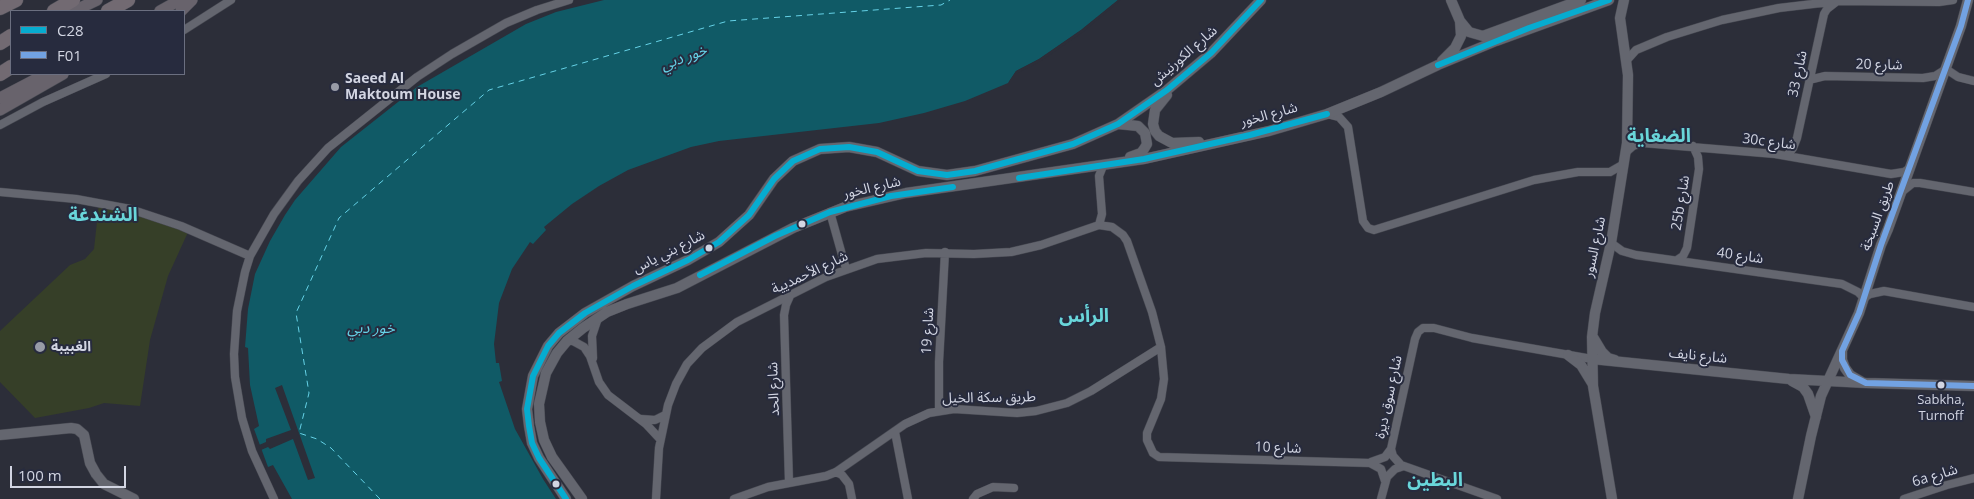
<!DOCTYPE html>
<meta charset="utf-8">
<style>
body{margin:0}
#map{position:relative;width:1974px;height:499px;overflow:hidden;background:#2c2e39;font-family:"Open Sans",sans-serif}
canvas{display:block}
.legend{position:absolute;left:10px;top:10px;width:175px;height:65px;box-sizing:border-box;background:#272b3e;border:1px solid #6b6f80;margin:0;padding:6px 9px;list-style:none;font-size:15px;color:#d2d5e2}
.legend li{display:flex;align-items:center;gap:10px;height:25px}
.legend b{width:25px;border:1px solid #6b6f80}
.scale{position:absolute;left:10px;top:466px;width:116px;height:22px;box-sizing:border-box;border:2px solid #d2d5e2;border-top:0;padding-left:6px;font-size:15px;line-height:18px;white-space:nowrap;color:#d2d5e2;-webkit-text-stroke:4px #272b3e;paint-order:stroke}
</style>
<div id="map">
<canvas width="1974" height="499"></canvas>
<ul class="legend">
<li><b style="height:6px;background:#06acd0"></b>C28</li>
<li><b style="height:6px;background:#72a2e2"></b>F01</li>
</ul>
<div class="scale">100 m</div>
</div>
<script>
const ctx = document.querySelector('canvas').getContext('2d');
ctx.lineJoin = 'round';
function paint(path, color) { ctx.fillStyle = color; ctx.fill(path, 'evenodd'); }
const poly = rows => new Path2D(rows.map(r => 'M' + r).join(''));
function stroke(path, color, width, dash) { ctx.strokeStyle = color; ctx.lineWidth = width; ctx.lineCap = dash ? 'butt' : 'round'; ctx.setLineDash(dash || []); ctx.stroke(path); }
function write(font, color, halo, rows, align = 'center') {
  ctx.font = font + ' "Open Sans","Noto Sans Arabic",sans-serif'; ctx.lineWidth = 4; ctx.setLineDash([]); ctx.textBaseline = 'middle'; ctx.strokeStyle = halo; ctx.fillStyle = color; for (const [text, x, y, turn = 0] of rows) {
    ctx.save(); ctx.translate(x, y); ctx.rotate((+turn || 0) * Math.PI / 180); ctx.textAlign = isNaN(turn) ? turn : align; if (halo) ctx.strokeText(text, 0, 0); ctx.fillText(text, 0, 0); ctx.restore();
  }
}
const green = poly([
 [99,203,189,230,168,276,150,340,140,406,104,403,89,408,35,418,0,382,0,331,70,265,85,259,94,249]
]);
const water = poly([
 [604,0,1118,0,1081,30,1039,59,1016,71,1008,83,965,101,924,113,879,123,719,141,691,147,628,170,599,186,572,204,544,227,546,230,533,244,530,242,512,269,499,303,494,344,496,363,499,363,502,381,499,382,515,429,543,479,556,499,292,499,273,465,268,467,254,429,259,426,250,385,248,348,245,347,248,309,255,274,270,241,285,215,295,200,341,147,417,87,526,24,556,12]
]);
const pier = poly([
 [1118,0,1121,0,1083,32,1041,61,1018,73,1008,83,1016,71,1039,59,1081,30],
 [282,385,315,478,308,480,293,439,270,449,268,447,261,450,260,448,259,445,266,442,266,439,291,430,275,388]
]);
const ferry = poly([
 [380,499,331,448,317,439,299,433,309,393,296,313,339,218,489,90,728,21,941,5,950,0]
]);
const street = poly([
 [184,30,231,0],
 [1627,60,1636,50,1667,37,1722,20,1779,8,1838,1,1939,2,1953,0],
 [1809,80,1825,76,1923,78,1935,76,1946,69,1958,77,1974,81],
 [1327,114,1339,117,1348,127,1363,221,1368,228,1374,230,1534,180,1578,172,1610,172,1624,164],
 [0,125,43,102,106,74],
 [1625,153,1633,146,1643,143,1775,154,1891,174,1904,172,1910,168],
 [1787,156,1793,148,1797,138,1824,14,1827,9,1836,2],
 [1903,191,1913,183,1920,183,1974,192],
 [0,192,76,199,130,209,181,226,250,256],
 [830,212,846,269],
 [1099,225,1102,214,1099,176,1103,166],
 [1611,243,1622,251,1636,255,1842,284,1858,292,1864,298,1870,294,1884,291,1974,307],
 [1677,260,1683,256,1687,248,1699,169,1698,157,1693,146],
 [567,341,573,341,584,347,590,356,599,382,608,395,646,424,660,439],
 [593,358,592,336,598,318],
 [939,411,939,362,945,252],
 [641,419,655,420,665,415],
 [895,432,908,499],
 [1391,449,1393,456,1401,465,1497,499],
 [1371,462,1385,457,1391,449,1415,339,1418,332,1423,328,1434,328,1472,338,1592,359],
 [836,472,842,475,849,484,852,499],
 [789,482,784,315,786,305,790,296],
 [274,499,252,451,242,418,235,377,234,354,237,311,245,272,250,256,274,214,298,181,328,148,417,77,452,54,506,23,537,10,569,0],
 [656,499,659,448,668,405,676,384,687,364,702,348,737,322,826,277,877,259,926,253,974,254,1011,252,1041,245,1099,225,1112,227,1123,235,1127,241,1152,312,1161,347,1164,379,1161,399,1147,433,1147,440,1153,453,1159,457,1370,463,1381,469,1385,481],
 [734,499,768,487,826,476,836,472,905,424,929,413,954,409,1017,413,1036,411,1067,403,1091,391,1161,347],
 [973,499,977,494,993,487,1014,488],
 [1381,499,1387,477,1395,469,1404,466],
 [1904,499,1947,485,1974,478]
]);
const secondary = poly([
 [1460,21,1469,32,1483,36,1581,0],
 [1442,61,1455,48,1461,36,1460,21,1451,0],
 [1167,95,1155,110,1153,124,1155,131,1159,136,1172,143,1199,142],
 [1118,124,1138,126,1145,133,1147,144,1144,149,1141,153,1130,157],
 [1593,337,1602,352,1608,358,1615,360],
 [1842,351,1842,360,1845,368,1850,375,1862,382],
 [1568,355,1581,365,1592,383],
 [1592,359,1789,379,1866,383,1974,386],
 [1792,381,1803,387,1808,394,1816,417],
 [0,435,71,428,77,429,84,435,90,463,96,474,104,484,134,499],
 [566,499,539,458,532,443,529,426,527,409,533,376,548,346,559,333,585,313,633,286,688,260,719,242,749,215,774,179,793,161,820,149,849,147,877,152,918,171,947,175,975,171,1073,144,1118,124,1167,90,1211,53,1261,0],
 [582,499,552,457,544,440,540,422,539,404,546,373,557,353,567,341,583,328,607,312,627,304,677,288,793,228,845,207,906,193,1144,159,1269,131,1327,114,1381,92,1438,65,1496,41,1609,0],
 [1612,499,1593,386,1592,337,1595,313,1611,243,1627,143,1628,75,1620,18,1624,0],
 [1798,499,1811,436,1821,396,1859,313,1881,245,1888,229,1961,26,1968,0]
]);
const primary = poly([
 [74,11,97,0],
 [160,11,180,0],
 [181,11,192,0],
 [0,98,46,74],
 [0,110,63,74]
]);
const highway = poly([
 [0,8,16,0],
 [54,11,73,0],
 [108,11,128,0],
 [0,43,11,36],
 [0,74,11,67]
]);
const bus1 = poly([
 [1438,65,1529,28,1609,0],
 [1019,178,1144,159,1250,135,1327,114],
 [700,275,775,236,830,212,891,196,953,187],
 [566,499,539,458,532,443,529,426,527,409,533,376,548,346,559,333,585,313,633,286,688,260,719,242,749,215,774,179,793,161,820,149,849,147,877,152,918,171,947,175,975,171,1073,144,1118,124,1167,90,1211,53,1261,0]
]);
const bus2 = poly([
 [1968,0,1961,26,1881,245,1859,313,1842,351,1842,360,1850,375,1866,383,1974,386]
]);
const markers = [
 [335,87,5,"#989ba7"],
 [802,224,4.5,"#d2d5e2"],
 [709,248,4.5,"#d2d5e2"],
 [40,347,6,"#989ba7"],
 [1941,385,4.5,"#d2d5e2"],
 [556,484,4.5,"#d2d5e2"]
];
const busNames = [
 ["Sabkha,",1941,400],
 ["Turnoff",1941,416]
];
const streetNames = [
 ["شارع الكورنيش",1184,56,-41],
 ["شارع 20",1879,65,1],
 ["شارع 33",1798,74,-78],
 ["شارع الخور",1269,115,-15],
 ["30c شارع",1769,142,7],
 ["شارع الخور",872,188,-13],
 ["25b شارع",1681,203,-81],
 ["طريق السبخة",1878,216,-70],
 ["شارع السور",1595,247,-78],
 ["شارع بني ياس",669,252,-27],
 ["شارع 40",1740,256,8],
 ["شارع الأحمديية",810,273,-25],
 ["شارع 19",928,331,-87],
 ["شارع نايف",1698,356,6],
 ["شارع الحد",774,389,-92],
 ["شارع سوق ديرة",1389,397,-78],
 ["طريق سكة الخيل",989,398,-1],
 ["شارع 10",1278,448,2],
 ["6a شارع",1935,476,-17]
];
const poiNames = [
 ["Saeed Al",345,79],
 ["Maktoum House",345,95],
 ["الغبيبة",51,347]
];
const waterNames = [
 ["خور دبي",684,58,-20],
 ["خور دبي",371,329]
];
const districtNames = [
 ["الضغاية",1659,137],
 ["الشندغة",103,216],
 ["الرأس",1084,317],
 ["البطين",1435,481]
];
paint(green, '#363f28');
paint(water, '#105a66');
paint(pier, '#2c2e39');
stroke(ferry, '#65d2e7', 1, [6, 5]);
stroke(street, '#474952', 9);
stroke(secondary, '#474952', 11);
stroke(primary, '#474952', 12);
stroke(highway, '#474952', 15);
stroke(street, '#64666f', 8);
stroke(secondary, '#64666f', 10);
stroke(primary, '#68636c', 11);
stroke(highway, '#726a72', 14);
stroke(bus1, '#06acd0', 6);
stroke(bus2, '#72a2e2', 6);
for (const [x, y, r, color] of markers) { const dot = new Path2D(); dot.arc(x, y, r, 0, 2 * Math.PI); ctx.fillStyle = color; ctx.fill(dot); stroke(dot, '#272b3e', 2); }
write('13px', '#d2d5e2', '#272b3e', busNames);
write('14px', '#d2d5e2', '#272b3e', streetNames);
write('bold 14px', '#d2d5e2', '#272b3e', poiNames, 'left');
write('italic 15px', '#65d2e7', '#272b3e', waterNames);
write('bold 19px', '#69d6da', '#272b3e', districtNames);
</script>
